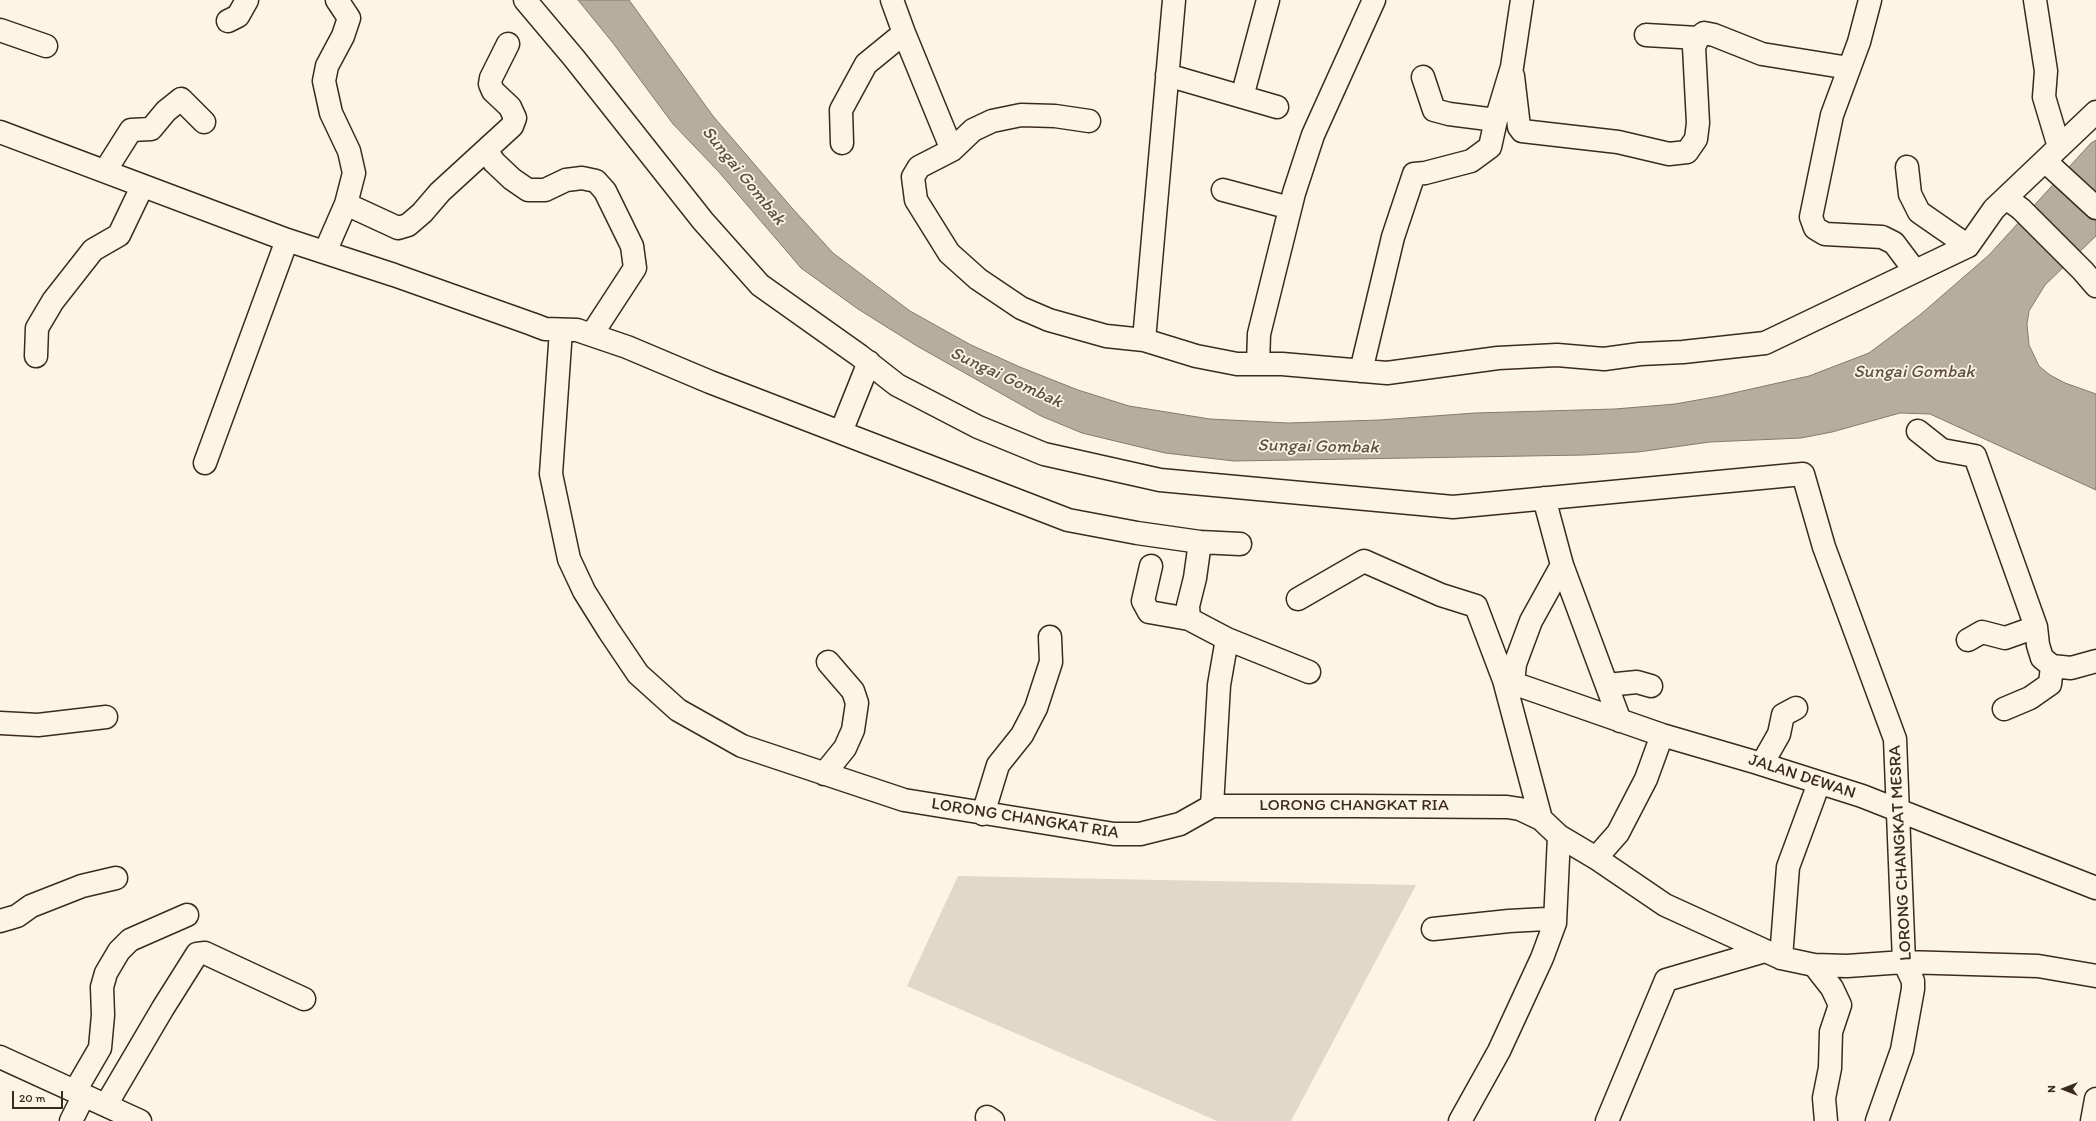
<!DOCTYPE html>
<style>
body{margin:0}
#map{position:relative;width:2096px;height:1121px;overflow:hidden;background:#fcf5e5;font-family:Itim,sans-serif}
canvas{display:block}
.north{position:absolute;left:2044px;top:1069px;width:40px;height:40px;-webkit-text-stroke:3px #fcf5e5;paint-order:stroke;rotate:270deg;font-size:11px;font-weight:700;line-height:16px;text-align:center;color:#3b2a1e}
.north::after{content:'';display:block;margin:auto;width:14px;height:18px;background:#3b2a1e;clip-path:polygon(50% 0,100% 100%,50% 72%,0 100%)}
.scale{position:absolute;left:12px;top:1091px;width:51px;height:18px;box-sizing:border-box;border:2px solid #3b2a1e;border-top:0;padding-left:5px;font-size:12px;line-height:14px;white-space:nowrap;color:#3b2a1e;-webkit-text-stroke:3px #fcf5e5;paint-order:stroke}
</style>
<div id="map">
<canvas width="2096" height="1121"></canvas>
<div class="north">N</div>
<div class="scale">20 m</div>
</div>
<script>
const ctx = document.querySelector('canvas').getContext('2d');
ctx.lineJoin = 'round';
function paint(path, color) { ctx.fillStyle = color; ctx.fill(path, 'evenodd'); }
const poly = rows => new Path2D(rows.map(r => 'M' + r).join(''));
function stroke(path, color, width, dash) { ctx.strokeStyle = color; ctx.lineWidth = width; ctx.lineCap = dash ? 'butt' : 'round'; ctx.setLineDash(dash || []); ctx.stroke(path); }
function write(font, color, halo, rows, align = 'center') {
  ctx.font = font + ' Itim,sans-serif'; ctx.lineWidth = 3.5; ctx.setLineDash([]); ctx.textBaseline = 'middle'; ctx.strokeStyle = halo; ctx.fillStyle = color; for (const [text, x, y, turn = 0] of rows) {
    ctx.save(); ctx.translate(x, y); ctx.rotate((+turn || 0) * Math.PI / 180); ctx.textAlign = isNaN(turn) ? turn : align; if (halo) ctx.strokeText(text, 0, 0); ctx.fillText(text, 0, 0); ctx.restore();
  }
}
const green = poly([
 [958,876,1416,885,1291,1121,1217,1121,907,986]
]);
const water = poly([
 [578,0,629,0,713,116,792,208,833,253,910,311,971,345,1020,367,1078,390,1129,406,1210,419,1288,423,1379,420,1475,413,1615,409,1675,404,1720,396,1809,376,1869,353,1921,314,1989,255,2091,143,2096,140,2096,236,2045,285,2029,311,2027,324,2029,345,2039,366,2050,375,2065,383,2096,394,2096,490,1930,414,1900,413,1832,432,1801,438,1710,442,1638,452,1585,455,1234,461,1165,453,1082,433,1041,416,917,346,858,309,801,268,718,171,673,124,613,43,578,0]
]);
const minor = poly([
 [525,0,574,58,703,221,760,285,860,356,897,385,978,427,1044,454,1160,480,1453,507,1803,474,1824,547,1895,739,1904,962,1913,981,1913,989,1902,1050,1877,1121],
 [1870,0,1859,42,1832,115,1811,217,1815,228,1825,234,1882,237,1894,243,1915,271],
 [2035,0,2046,71,2044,97,2059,147],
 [228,21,238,16,247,0],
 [0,30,46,46],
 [904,33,952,150],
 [1646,35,1698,38,1704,33,1714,35,1762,54,1849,68],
 [1167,75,1277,107],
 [1513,76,1519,127,1522,131,1618,142,1669,154,1687,152,1696,139,1698,123,1694,47,1698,38],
 [1423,77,1434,110,1449,114,1496,120],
 [1242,97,1268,0],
 [1089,121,1055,116,1021,115,992,121,973,130,952,150,919,167,913,177,916,200,949,253,978,279,1021,308,1049,320,1106,336,1144,340,1196,356,1237,364,1282,364,1387,373,1498,358,1557,355,1604,359,1640,354,1683,352,1765,343,1968,246,1994,209,2096,112],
 [0,132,287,240,394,275,532,324,545,329,577,330,627,347,710,382,1068,520,1137,533,1200,542,1240,544],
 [842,143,841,110,866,64,904,33,892,0],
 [486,150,494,162,512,179,528,190,545,190,566,180,582,178,596,181,605,191,632,246,635,268,592,334],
 [2045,161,2096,208],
 [1907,167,1910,194,1919,212,1968,246],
 [105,171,131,130,151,129,166,111,181,99,204,122],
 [1223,190,1290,208],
 [2006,198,2021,209,2083,271,2096,286],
 [346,204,398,228,408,225,422,213,440,192,512,126,515,118,510,107,493,91,490,84,491,78,508,44],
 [325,252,346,204,354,173,349,151,331,113,324,81,327,66,343,36,349,18,337,0],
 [561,330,551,474,569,559,584,591,609,631,638,674,678,710,742,746,904,800,1114,834,1140,834,1180,824,1212,806,1354,806,1507,807,1520,809,1541,819,1559,836,1596,858,1665,905,1781,958,1814,965,1847,966,1904,962,2038,966,2096,976],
 [1144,340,1174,0],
 [36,356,37,328,53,301,93,250,119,235,142,187],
 [1258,364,1259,334,1294,193,1313,135,1374,0],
 [1361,371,1393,237,1414,174,1425,173,1471,161,1490,147,1496,120,1512,67,1522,0],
 [1918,431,1942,450,1975,456,2036,627,2038,645,2042,658,2052,666,2071,668,2096,661],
 [841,432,869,362],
 [205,463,287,240],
 [1544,498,1562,565,1620,721],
 [1151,566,1143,601,1149,612,1189,619,1227,639],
 [1298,599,1364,561,1441,595,1476,606,1504,680,1541,819],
 [1189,619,1188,606,1195,578,1200,542],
 [1968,640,1982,632,2005,638,2036,627],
 [1504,680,1662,735,1758,763,1862,796,2096,888],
 [1513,683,1515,664,1531,621,1562,565],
 [1607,685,1637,682,1651,686],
 [2004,709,2030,698,2050,684,2052,666],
 [0,723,38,725,106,717],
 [1762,764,1779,734,1783,715,1796,708],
 [824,774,845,748,853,730,857,703,853,691,828,662],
 [1212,806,1219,685,1227,639,1309,672],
 [983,814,998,765,1022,735,1036,708,1051,662,1050,637],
 [1596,858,1618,833,1646,779,1662,735],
 [0,921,17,916,31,906,82,886,116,878],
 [1433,929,1509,921,1546,919,1555,923],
 [1781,958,1788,867,1819,783],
 [1814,965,1832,988,1840,1005,1831,1032,1830,1068,1824,1098,1826,1121],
 [0,1057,140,1121],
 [75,1091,100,1048,103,1015,102,987,106,973,119,951,130,940,187,915],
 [106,1105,163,1008,197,954,205,953,304,999],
 [987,1117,993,1121],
 [71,1121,84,1095],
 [1460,1121,1499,1051,1542,958,1555,923,1559,836],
 [1607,1121,1666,980,1765,951],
 [2092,1121,2096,1099]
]);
const streetNames = [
 ["JALAN DEWAN",1802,777,18],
 ["LORONG CHANGKAT RIA",1354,806],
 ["LORONG CHANGKAT RIA",1025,819,9],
 ["LORONG CHANGKAT MESRA",1901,853,-93]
];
const waterNames = [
 ["Sungai Gombak",743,176,51],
 ["Sungai Gombak",1914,372],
 ["Sungai Gombak",1006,378,25],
 ["Sungai Gombak",1318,447,1]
];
paint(green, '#e0d8c8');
paint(water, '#b7ad9e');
stroke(water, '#85796b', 1);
stroke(minor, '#3b2a1e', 25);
stroke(minor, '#fcf5e5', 22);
write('17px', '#3b2a1e', '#fcf5e5', streetNames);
write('italic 18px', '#605144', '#fcf5e5', waterNames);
</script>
